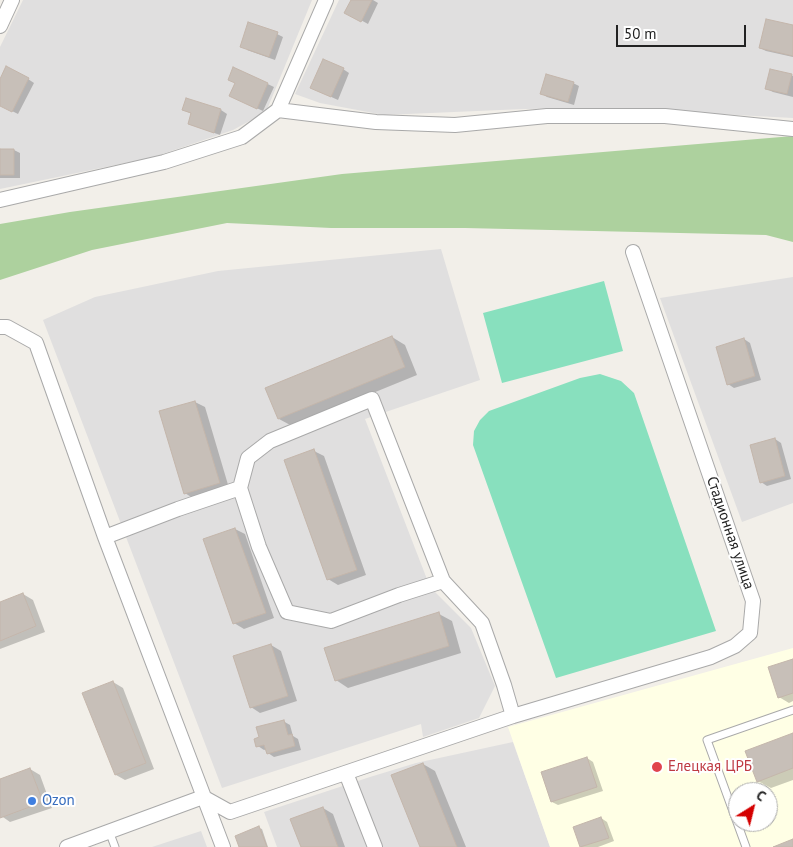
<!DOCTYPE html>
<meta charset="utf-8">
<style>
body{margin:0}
#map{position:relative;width:793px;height:847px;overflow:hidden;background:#f2efe9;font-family:"PT Sans",sans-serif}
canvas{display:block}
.north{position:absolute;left:728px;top:782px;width:50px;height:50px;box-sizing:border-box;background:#fff;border:1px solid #a7a7a7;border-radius:50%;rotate:36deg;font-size:14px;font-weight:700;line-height:20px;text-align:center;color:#222}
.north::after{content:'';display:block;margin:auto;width:18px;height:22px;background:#d40000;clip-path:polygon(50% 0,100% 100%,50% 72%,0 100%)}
.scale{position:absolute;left:616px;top:25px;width:130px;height:22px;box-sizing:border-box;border:2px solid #222;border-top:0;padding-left:6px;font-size:15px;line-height:18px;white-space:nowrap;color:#222;-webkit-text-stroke:4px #fff;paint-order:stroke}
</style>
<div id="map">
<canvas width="793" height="847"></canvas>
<div class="north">С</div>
<div class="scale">50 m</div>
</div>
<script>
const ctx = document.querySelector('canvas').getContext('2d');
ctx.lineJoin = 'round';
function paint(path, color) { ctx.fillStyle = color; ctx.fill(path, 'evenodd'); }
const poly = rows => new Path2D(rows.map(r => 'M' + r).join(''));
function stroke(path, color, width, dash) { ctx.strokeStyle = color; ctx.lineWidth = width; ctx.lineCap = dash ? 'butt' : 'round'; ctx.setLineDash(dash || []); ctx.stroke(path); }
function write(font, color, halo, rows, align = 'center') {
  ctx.font = font + ' "PT Sans",sans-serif'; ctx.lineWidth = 4; ctx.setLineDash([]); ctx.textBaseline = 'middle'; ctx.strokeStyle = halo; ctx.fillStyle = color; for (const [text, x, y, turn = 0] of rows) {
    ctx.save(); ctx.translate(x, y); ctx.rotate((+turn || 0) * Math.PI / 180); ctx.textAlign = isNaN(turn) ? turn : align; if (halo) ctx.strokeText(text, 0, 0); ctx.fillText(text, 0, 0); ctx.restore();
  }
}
const residential = poly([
 [23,0,312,0,266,112,233,130,154,157,0,189,0,47],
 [339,0,793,0,793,118,604,108,524,109,384,115,320,103,295,94],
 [441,249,480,380,365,419,430,587,471,628,495,686,479,718,423,737,421,724,222,788,43,320,95,297,218,271],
 [793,277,793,503,742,522,660,298],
 [513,742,550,847,277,847,264,812,370,777,416,763],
 [201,831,207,847,152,847]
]);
const education = poly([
 [793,648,793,847,550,847,508,727],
 [738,792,768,792,768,822,738,822]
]);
const forest = poly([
 [793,136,793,242,766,235,465,228,331,228,227,223,92,250,0,280,0,224,70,212,342,174]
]);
const pitch = poly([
 [604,281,623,351,502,383,483,313],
 [600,374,621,381,634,393,716,631,556,678,473,445,474,431,480,420,489,411,580,378]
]);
const shadow = poly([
 [352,0,373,0,378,3,368,24,346,12],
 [793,27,793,57,766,51,760,48],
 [277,34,283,37,275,60,247,50],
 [234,68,274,87,263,111,237,99],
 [343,69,349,73,338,100,318,91],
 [791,75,793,76,793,97,773,92,767,89],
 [28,79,34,83,18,114,0,105,0,81],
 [573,83,579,86,574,105,547,97,541,93],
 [184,110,221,110,227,114,220,135,189,124,192,114],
 [0,150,14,150,20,153,20,178,0,178],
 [392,337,405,345,417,375,292,426,279,419],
 [744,339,750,343,761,380,734,388,728,384],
 [195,402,205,407,229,488,194,499,185,493],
 [775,439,781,443,791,479,767,486,761,482],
 [314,451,324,456,366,575,338,585,328,579],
 [235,529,245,534,274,618,244,629,234,623],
 [23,594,33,600,45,632,0,649,0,603],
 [439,614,452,621,461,653,348,688,336,680],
 [271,645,281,651,297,701,260,713,251,707],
 [793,660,793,701,789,703,779,697],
 [113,682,123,688,154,769,125,780,116,775],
 [283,721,290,725,293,736,298,739,301,750,274,757,268,753,267,749,264,750,258,746],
 [793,734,793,780,771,788,758,781],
 [587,758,593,762,603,791,558,805,552,802],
 [423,764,435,771,466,847,421,847],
 [30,769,40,775,52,808,10,822,0,815,0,780],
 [323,808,333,814,345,847,302,847],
 [601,818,607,822,614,841,598,847,582,847,575,828],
 [259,828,262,829,268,847,240,847]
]);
const building = poly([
 [351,0,372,0,361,22,344,13,351,0],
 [766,19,793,25,793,56,759,48,766,19],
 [248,22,278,32,269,57,240,47,248,22],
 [323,59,344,68,331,97,310,88,323,59],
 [6,66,29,78,12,112,0,106,0,79,6,66],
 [233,67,268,83,257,109,229,96,235,83,228,80,233,67],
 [770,69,792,74,787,94,765,89,770,69],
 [546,74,574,82,568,102,540,94,546,74],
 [186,98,221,109,214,133,188,124,191,113,182,110,186,98],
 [0,149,14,149,14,175,0,175,0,149],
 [392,336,405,367,278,419,265,388,392,336],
 [744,338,755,376,727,385,716,347,744,338],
 [195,401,220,483,184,494,159,411,195,401],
 [775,438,785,476,760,483,750,445,775,438],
 [314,449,357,570,327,580,284,460,314,449],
 [235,528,266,613,233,624,203,539,235,528],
 [23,593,36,626,0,641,0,602,23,593],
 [439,612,449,646,335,681,324,648,439,612],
 [271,644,288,696,250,708,233,656,271,644],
 [793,659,793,693,778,698,768,667,793,659],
 [113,681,146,763,115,775,82,693,113,681],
 [284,720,288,735,292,734,295,746,267,754,264,745,256,747,254,739,259,737,256,727,284,720],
 [793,733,793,768,757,782,745,751,793,733],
 [587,757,597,787,551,802,541,772,587,757],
 [423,763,457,847,420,847,391,775,423,763],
 [30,768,43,802,0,818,0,779,30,768],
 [323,807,338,847,301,847,290,819,323,807],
 [601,817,609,838,580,847,573,827,601,817],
 [259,826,267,847,239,847,235,836,259,826],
 [793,839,793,847,773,847,793,839]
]);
const lane = poly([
 [109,831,115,847],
 [746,847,707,740,793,710]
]);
const street = poly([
 [0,26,12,0],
 [278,110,376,122,455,125,547,116,665,116,793,129],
 [0,200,164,162,242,137,278,110,326,0],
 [0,327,7,327,36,343,105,537,223,847],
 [240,488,259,547,287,612,331,621,399,595,443,581],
 [513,716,711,657,735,646,750,633,753,601,633,252],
 [346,773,375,847],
 [67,847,203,797,230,812,513,716,504,685,482,623,443,581,372,399,270,441,248,458,240,488,178,509,105,537]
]);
const markers = [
 [657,767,6,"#e0444e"],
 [32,801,5,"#3f7fe0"]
];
const streetNames = [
 ["Стадионная улица",730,533,71]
];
const healthNames = [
 ["Елецкая ЦРБ",668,767]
];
const shopNames = [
 ["Ozon",42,801]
];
paint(residential, '#e0dfdf');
paint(education, '#ffffe5');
paint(forest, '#add19e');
paint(pitch, '#88e0be');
paint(shadow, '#0003');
paint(building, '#c7bfb8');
stroke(building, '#c4b6ab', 1);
stroke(lane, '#a9a9a9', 9);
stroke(street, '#a9a9a9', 16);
stroke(lane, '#fff', 7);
stroke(street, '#fff', 14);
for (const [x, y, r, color] of markers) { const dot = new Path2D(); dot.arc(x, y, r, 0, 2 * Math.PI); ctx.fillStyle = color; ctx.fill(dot); stroke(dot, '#fff', 2); }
write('15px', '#222', '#fff', streetNames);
write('15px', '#be3a42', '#fff', healthNames, 'left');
write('15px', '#366cbe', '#fff', shopNames, 'left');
</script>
